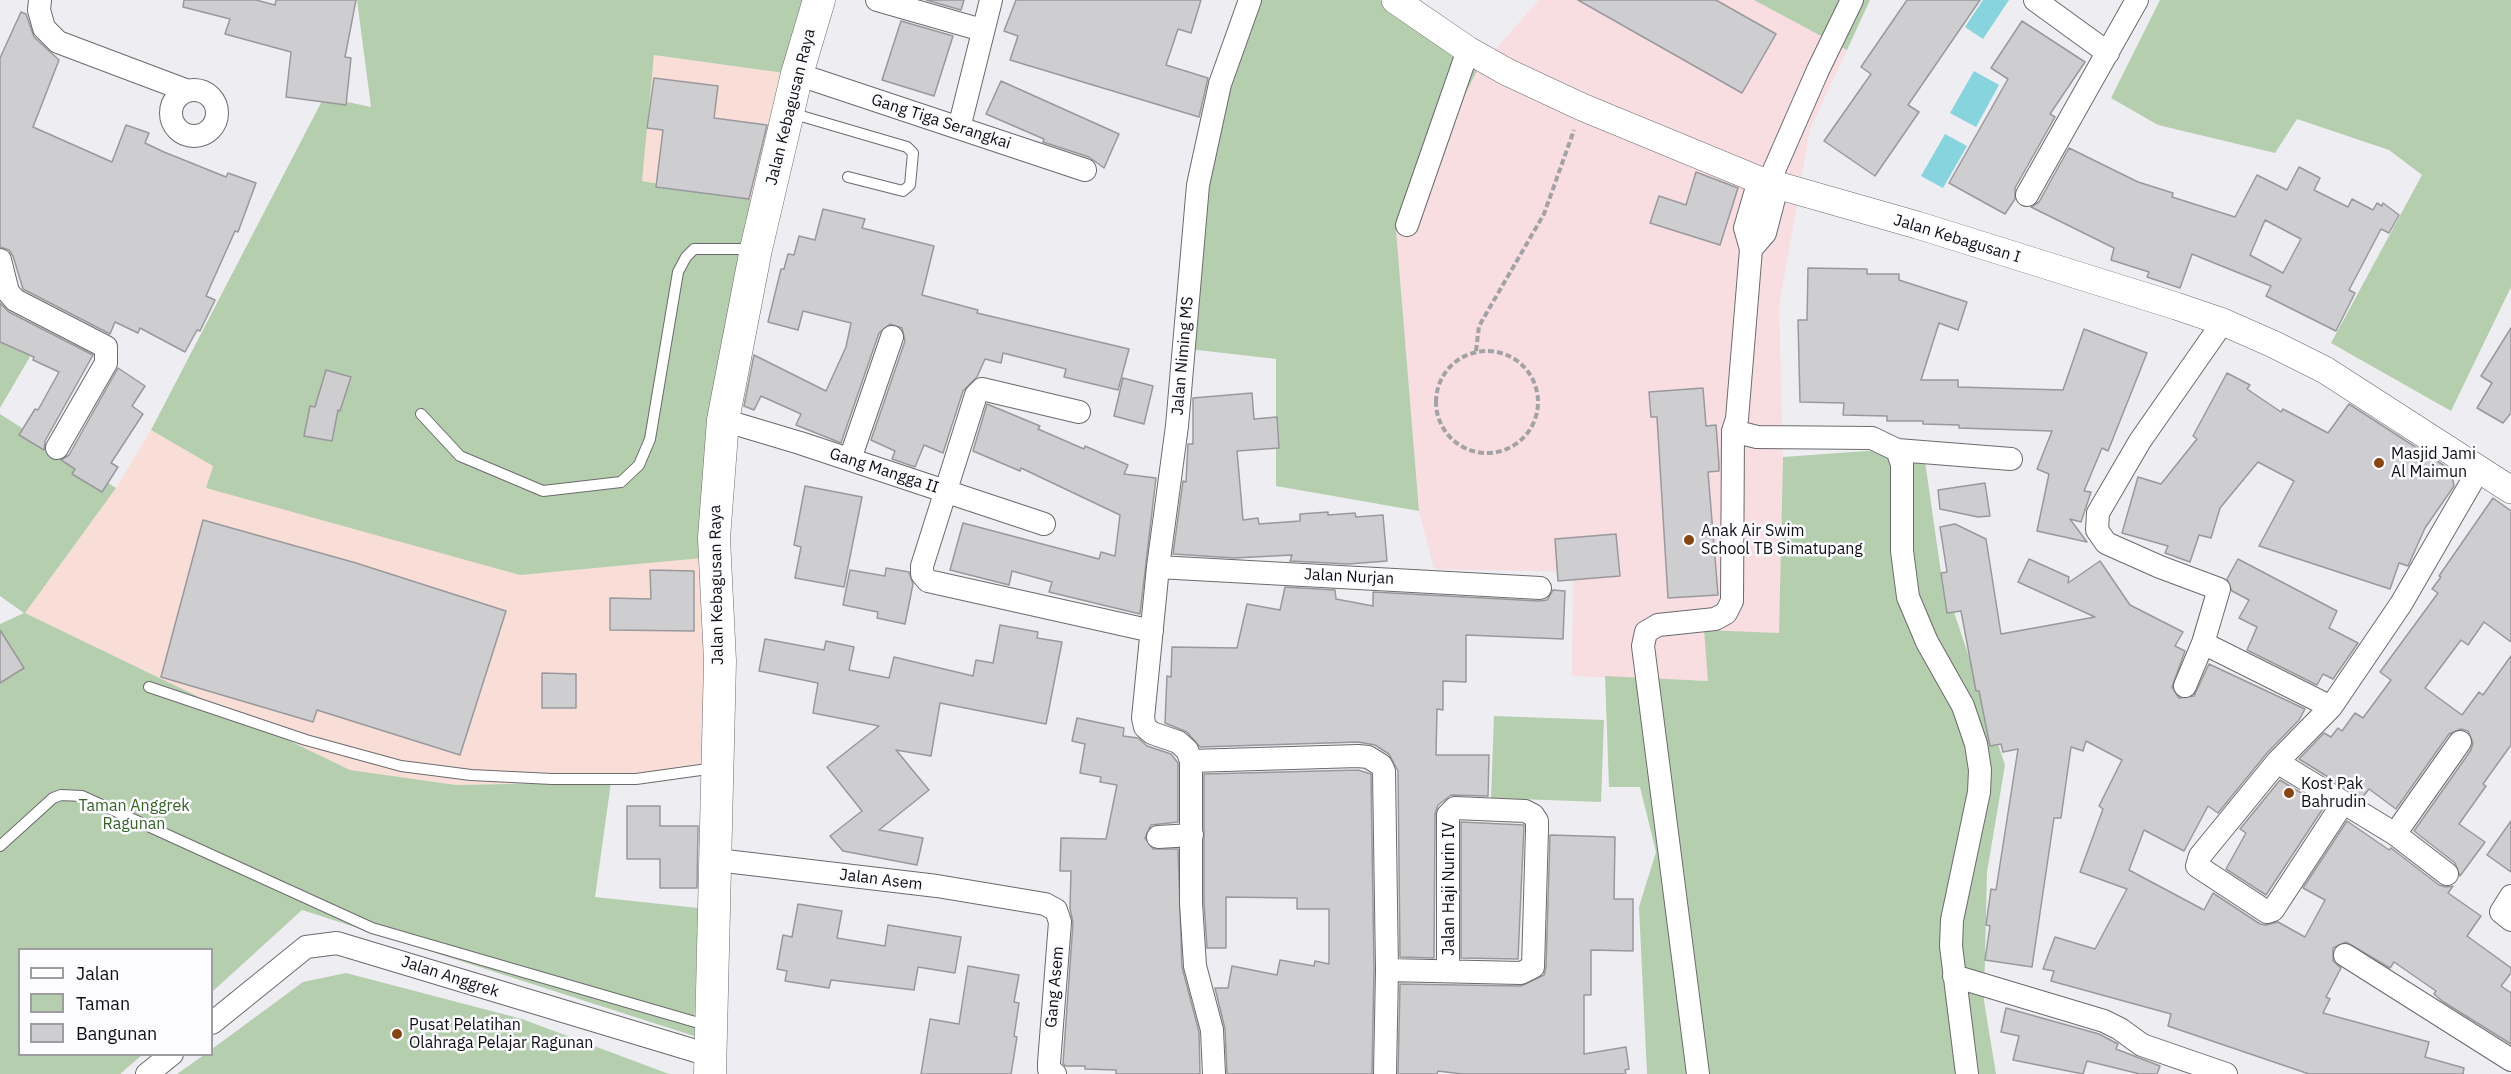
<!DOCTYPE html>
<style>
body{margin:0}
#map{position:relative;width:2511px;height:1074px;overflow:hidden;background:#eeeef2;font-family:"IBM Plex Sans",sans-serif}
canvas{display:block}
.legend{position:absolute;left:18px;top:948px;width:195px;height:108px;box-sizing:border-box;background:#fcfbff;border:2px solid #9d9d9f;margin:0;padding:8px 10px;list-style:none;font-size:18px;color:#0f0f10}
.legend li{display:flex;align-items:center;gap:12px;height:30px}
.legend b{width:30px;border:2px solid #9d9d9f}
</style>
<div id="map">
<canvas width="2511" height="1074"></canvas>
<ul class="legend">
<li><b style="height:8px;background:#fff"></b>Jalan</li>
<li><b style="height:16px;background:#b5ceae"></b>Taman</li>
<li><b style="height:16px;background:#ceced1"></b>Bangunan</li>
</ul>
</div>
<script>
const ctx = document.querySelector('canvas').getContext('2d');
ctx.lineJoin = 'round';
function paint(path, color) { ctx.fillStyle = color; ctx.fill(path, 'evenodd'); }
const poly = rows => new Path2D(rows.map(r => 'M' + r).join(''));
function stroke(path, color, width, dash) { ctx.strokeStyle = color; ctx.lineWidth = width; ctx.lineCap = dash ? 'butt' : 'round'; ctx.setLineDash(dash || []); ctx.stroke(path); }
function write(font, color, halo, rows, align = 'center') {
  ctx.font = font + ' "IBM Plex Sans",sans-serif'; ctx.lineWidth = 5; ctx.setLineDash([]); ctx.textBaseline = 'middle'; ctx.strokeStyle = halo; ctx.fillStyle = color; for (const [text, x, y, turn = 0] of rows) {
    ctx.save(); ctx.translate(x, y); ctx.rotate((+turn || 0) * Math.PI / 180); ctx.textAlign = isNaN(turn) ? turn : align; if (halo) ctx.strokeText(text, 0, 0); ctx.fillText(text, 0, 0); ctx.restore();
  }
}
const commercial = poly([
 [1539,0,1754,0,1847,50,1810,129,1779,307,1783,457,1779,633,1704,631,1709,681,1572,676,1573,572,1434,569,1419,511,1396,230,1478,69]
]);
const industrial = poly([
 [654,55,791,74,754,200,642,181],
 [151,430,213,466,206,488,702,558,705,776,611,782,456,785,350,770,25,613,116,488]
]);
const green = poly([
 [357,0,809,0,791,74,654,55,642,181,754,200,702,558,520,575,206,488,213,466,151,430,324,97,371,107],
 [1244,0,1391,0,1478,69,1396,230,1419,511,1276,486,1276,359,1189,349,1202,203],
 [1754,0,1870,0,1847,50],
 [2160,0,2511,0,2511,287,2451,411,2331,343,2422,175,2389,150,2297,119,2275,153,2158,125,2111,98],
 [0,337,31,355,0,408],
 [0,414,116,488,25,613,350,770,456,785,611,782,595,897,698,908,694,1036,302,910,212,992,212,950,20,950,20,1054,142,1055,120,1074,0,1074,0,624,24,613,0,596],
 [1923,447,1941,573,2005,765,1987,872,1984,1001,1996,1074,1647,1074,1639,907,1656,852,1640,787,1609,787,1605,676,1708,681,1704,630,1779,633,1783,457],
 [1494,716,1604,720,1601,802,1491,798],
 [346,973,522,1019,669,1074,177,1074,204,1055,212,1054,212,1049,303,982]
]);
const water = poly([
 [1983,0,2009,0,1983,39,1965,27],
 [1974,71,1999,85,1976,127,1950,113],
 [1945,134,1967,146,1943,188,1921,176]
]);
const building = poly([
 [184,0,256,0,275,5,276,0,356,0,345,57,351,58,346,105,286,97,291,52,225,34,230,19,183,7,184,0],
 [926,0,964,0,961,10,926,0],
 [1016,0,1201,0,1191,33,1178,29,1166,65,1208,78,1199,117,1010,60,1018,36,1004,31,1016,0],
 [1578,0,1716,0,1776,34,1742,93,1578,0],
 [1907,0,1980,0,1908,105,1919,112,1875,176,1824,141,1871,74,1861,67,1907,0],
 [21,12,26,14,34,37,59,60,33,127,112,162,126,125,149,133,145,143,164,152,226,177,228,173,256,183,238,232,235,231,206,296,215,300,200,331,197,330,185,352,140,328,138,333,115,322,110,334,23,289,13,256,9,250,0,247,0,58,21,12],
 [901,21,953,36,934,96,882,80,901,21],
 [2022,21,2085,62,2050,114,2055,117,2015,188,2015,199,2005,214,1949,183,2008,79,1991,68,2022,21],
 [654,78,718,86,714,118,767,125,749,199,656,187,663,130,647,128,654,78],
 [1001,81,1119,134,1104,168,1089,157,1043,142,1044,139,986,114,1001,81],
 [2069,148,2138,182,2173,193,2172,197,2235,217,2257,175,2287,190,2299,167,2320,178,2314,190,2348,207,2352,199,2373,210,2377,203,2382,206,2383,203,2399,215,2389,233,2381,229,2349,290,2355,293,2336,331,2266,296,2271,286,2192,254,2180,288,2147,277,2149,272,2111,260,2114,248,2031,207,2039,202,2069,148],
 [2265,220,2301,239,2283,273,2250,255,2265,220],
 [1696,172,1738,188,1720,245,1650,223,1659,196,1686,205,1696,172],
 [823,209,865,219,862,228,934,246,922,295,978,310,977,313,1129,349,1118,390,1064,377,1066,369,1003,353,1001,363,985,359,977,377,963,391,943,453,924,445,915,467,892,459,895,451,871,440,905,341,902,328,890,324,879,333,841,443,796,425,801,414,761,396,754,410,744,406,754,355,826,391,846,347,851,323,803,311,798,330,768,322,781,269,784,269,788,254,794,255,799,236,815,240,823,209],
 [1808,268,1867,269,1867,274,1899,274,1899,280,1967,302,1958,330,1939,323,1921,380,1958,380,1958,387,2063,390,2084,329,2147,353,2108,451,2102,448,2084,491,2091,492,2081,522,2070,519,2087,542,2037,531,2049,474,2037,469,2052,431,1959,428,1959,425,1923,424,1923,421,1887,421,1887,416,1843,415,1844,403,1800,402,1798,320,1807,320,1808,268],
 [0,303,9,312,93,355,45,441,44,450,19,435,35,409,38,410,59,372,33,360,34,357,0,342,0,303],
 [2511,328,2511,413,2503,423,2477,408,2492,383,2481,376,2511,328],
 [118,368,145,386,132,406,143,414,111,463,118,467,102,492,72,474,75,469,61,460,69,455,118,368],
 [326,370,351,377,340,411,338,410,332,441,304,436,310,406,315,407,326,370],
 [2227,373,2250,385,2247,389,2281,412,2283,409,2328,433,2349,404,2451,470,2454,486,2425,528,2408,566,2399,563,2390,589,2259,546,2294,481,2258,462,2220,508,2211,538,2199,535,2190,562,2165,553,2168,546,2122,533,2138,477,2161,484,2197,439,2193,436,2227,373],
 [1123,378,1153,386,1144,424,1114,416,1123,378],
 [1703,388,1706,426,1716,425,1719,464,1719,471,1708,472,1718,595,1668,598,1657,417,1651,417,1649,392,1703,388],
 [1252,393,1254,419,1277,417,1279,448,1237,451,1243,520,1258,518,1259,524,1300,521,1300,514,1328,512,1328,515,1355,513,1356,517,1383,515,1387,561,1348,564,1290,561,1292,555,1234,558,1173,554,1183,481,1186,482,1188,444,1193,444,1193,398,1252,393],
 [987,404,1040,426,1038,429,1084,449,1085,446,1128,465,1124,474,1156,478,1140,614,1049,592,1052,582,1012,571,1009,585,950,570,963,523,1099,559,1101,552,1115,556,1120,515,1021,468,1020,471,973,451,987,404],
 [1985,483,1990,516,1978,517,1940,509,1938,490,1985,483],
 [805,486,862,497,844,587,795,578,801,547,794,545,805,486],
 [2493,498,2511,511,2511,642,2484,622,2468,645,2461,640,2425,688,2462,715,2479,692,2483,695,2511,656,2511,745,2483,784,2486,786,2459,824,2485,842,2460,876,2455,863,2414,831,2471,750,2473,743,2468,731,2461,729,2449,734,2396,809,2369,789,2362,798,2299,759,2324,733,2331,737,2338,728,2342,731,2355,713,2363,718,2391,680,2380,672,2438,593,2432,589,2441,577,2439,576,2493,498],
 [203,520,356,563,506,611,460,755,317,710,313,722,161,677,203,520],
 [1955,524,1986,539,2001,634,2095,617,2018,582,2029,559,2069,577,2068,583,2100,561,2130,605,2183,632,2175,646,2185,651,2172,687,2179,698,2194,696,2209,664,2305,709,2299,720,2267,753,2218,813,2208,806,2184,851,2144,830,2129,870,2204,910,2213,893,2260,924,2266,925,2278,922,2305,937,2325,900,2303,888,2347,821,2389,850,2391,848,2439,885,2446,887,2453,886,2448,893,2481,916,2467,936,2511,968,2511,973,2501,986,2511,993,2511,1044,2442,1001,2434,994,2436,991,2394,962,2390,968,2346,942,2333,948,2333,961,2341,968,2326,997,2330,999,2323,1013,2429,1042,2425,1057,2464,1068,2463,1074,2309,1074,2168,1026,2171,1014,2051,981,2054,971,2043,969,2055,937,2095,949,2127,889,2080,872,2103,809,2099,806,2122,760,2086,741,2083,751,2071,747,2061,818,2054,818,2032,967,1985,960,1990,926,1986,925,1991,889,1996,890,2018,749,2003,752,2001,744,1990,746,1979,691,1976,691,1961,611,1947,613,1941,573,1947,572,1940,527,1955,524],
 [1616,534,1620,576,1558,581,1555,539,1616,534],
 [2238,559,2337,611,2329,628,2358,643,2333,679,2323,674,2317,685,2247,650,2257,627,2239,618,2249,600,2232,591,2227,579,2238,559],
 [886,568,909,572,913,584,905,624,877,618,878,612,843,605,850,570,885,576,886,568],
 [650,570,694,571,694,631,610,630,610,598,651,599,650,570],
 [1285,587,1335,590,1336,599,1373,606,1373,592,1539,601,1547,600,1553,590,1565,591,1563,639,1466,635,1466,682,1443,681,1443,710,1437,709,1436,755,1489,755,1488,796,1451,795,1438,805,1435,814,1434,958,1400,957,1398,771,1389,754,1375,745,1358,742,1200,747,1187,732,1165,723,1167,676,1171,677,1172,647,1237,648,1247,604,1280,610,1285,587],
 [1000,625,1038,632,1037,638,1062,642,1046,724,940,703,931,756,896,750,929,790,879,830,923,838,917,865,843,851,830,836,862,811,827,767,879,726,813,713,818,683,759,671,765,639,824,650,826,641,854,647,849,670,889,678,894,657,973,676,976,660,993,663,1000,625],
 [0,630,24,668,0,683,0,630],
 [542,673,576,674,576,708,542,708,542,673],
 [1077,718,1124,728,1123,736,1138,738,1147,746,1171,754,1178,763,1178,822,1151,825,1145,838,1153,849,1178,849,1182,967,1199,1032,1200,1074,1116,1074,1116,1070,1085,1069,1085,1066,1065,1066,1063,1063,1073,923,1070,908,1071,871,1060,871,1061,838,1106,839,1117,785,1100,782,1101,777,1080,773,1085,744,1072,741,1077,718],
 [1358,770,1371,774,1374,970,1372,1074,1227,1074,1225,1029,1215,988,1228,988,1232,966,1277,975,1280,960,1314,966,1315,961,1329,964,1329,909,1297,909,1297,898,1226,897,1226,948,1207,948,1204,903,1204,774,1358,770],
 [2280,780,2324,807,2266,895,2226,869,2246,833,2240,829,2280,780],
 [627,806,660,806,660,826,698,826,697,888,660,888,660,859,627,859,627,806],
 [2511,821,2511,872,2487,855,2511,821],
 [1461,822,1524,825,1518,959,1461,958,1461,822],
 [1550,835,1615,837,1614,899,1633,899,1633,951,1591,950,1591,995,1584,995,1584,1054,1626,1047,1629,1069,1625,1070,1626,1074,1462,1074,1438,1071,1437,1074,1398,1074,1400,984,1521,986,1544,975,1546,967,1550,835],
 [798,904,842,911,837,938,885,946,888,925,961,937,955,973,918,967,914,990,831,980,829,988,785,981,787,971,777,969,783,935,792,937,798,904],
 [968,966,1019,975,1014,1002,1019,1003,1014,1036,1017,1037,1011,1074,921,1074,930,1019,959,1024,968,966],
 [2006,1008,2099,1034,2118,1044,2116,1049,2160,1066,2157,1074,2140,1074,2087,1061,2083,1074,2013,1060,2019,1036,2001,1032,2006,1008]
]);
const path = poly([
 [1476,351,1479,326,1544,214,1574,130],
 '1436 402a51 51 0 1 1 102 0a51 51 0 1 1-102 0Z'
]);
const service = poly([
 [791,113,907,147,913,153,910,185,903,191,848,177],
 [421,414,460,456,543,491,621,482,639,465,650,439,678,272,686,257,694,249,752,249],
 [149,687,306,740,401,766,471,775,552,779,636,779,715,768],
 [0,846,53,798,61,795,82,796,372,928,709,1026]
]);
const minor = poly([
 [40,0,39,10,44,28,58,42,188,91],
 [877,0,982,30],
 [2035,0,2108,53],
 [797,74,1085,170],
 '171 113a23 23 0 1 1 46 0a23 23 0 1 1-46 0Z',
 [959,128,991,0],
 [1759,180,1745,228,1751,249,1737,419,1733,431,1757,437,1872,438,1897,450,1902,464,1902,551,1908,597,1927,642,1963,706,1976,744,1980,770,1979,792,1952,920,1951,946,1967,1074],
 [1768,184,1818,70,1852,0],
 [2027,195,2137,0],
 [1407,225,1468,50],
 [1751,249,1765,233,1777,187],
 [0,260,8,292,15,300,106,347,106,363,57,448],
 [1079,412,982,389,976,395,922,566,922,574,928,581,1152,631],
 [723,420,800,443,1044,524],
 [1897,450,2011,459],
 [850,459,892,337],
 [1158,567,1540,588],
 [2203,643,2331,707],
 [2185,686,2203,643,2219,589,2160,567,2106,543,2097,530,2098,513,2140,441,2223,322],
 [1191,761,1358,756,1368,757,1381,765,1384,771,1387,970,1521,973,1533,967,1537,830,1537,821,1533,815,1525,811,1455,808,1448,815,1448,971],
 [2277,762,2395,834,2447,874],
 [2343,803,2273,910,2267,912,2197,866,2200,856,2277,762,2331,707,2401,604,2478,471],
 [2395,834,2460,742],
 [1158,837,1192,835],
 [717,860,937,886,1045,904,1056,910,1060,922,1049,1063,1049,1069,1055,1074],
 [2511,896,2501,912,2511,920],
 [2345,955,2511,1060],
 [1954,976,2104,1021,2120,1029,2142,1045,2226,1074],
 [212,1023,306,947,337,943,709,1055],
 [147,1074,172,1054],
 [1214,1074,1212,1030,1195,966,1191,903,1191,761,1187,750,1178,742,1152,733,1145,727,1143,718,1158,567,1177,426,1198,185,1220,84,1250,0],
 [1385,1074,1387,970],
 [1698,1074,1643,646,1646,632,1658,625,1715,619,1726,613,1732,601,1733,431]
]);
const tertiary = poly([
 [1395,0,1468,50,1507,72,1582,107,1759,180,1917,225,2176,306,2223,322,2273,344,2325,370,2511,490]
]);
const secondary = poly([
 [710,1074,720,661,714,538,723,420,756,249,797,74,819,0]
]);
const markers = [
 [2379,463,6,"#864511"],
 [1689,540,6,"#864511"],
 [2289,793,6,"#864511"],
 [397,1034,6,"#864511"]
];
const streetNames = [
 ["Jalan Kebagusan Raya",791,107,-76],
 ["Gang Tiga Serangkai",941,122,18],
 ["Jalan Kebagusan I",1957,239,17],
 ["Jalan Niming MS",1183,356,-85],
 ["Gang Mangga II",884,471,18],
 ["Jalan Nurjan",1349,577,3],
 ["Jalan Kebagusan Raya",717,585,-91],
 ["Jalan Asem",881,880,7],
 ["Jalan Haji Nurin IV",1449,889,-90],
 ["Jalan Anggrek",450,977,18],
 ["Gang Asem",1055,987,-85]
];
const poiNames = [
 ["Masjid Jami",2391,454],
 ["Al Maimun",2391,472],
 ["Anak Air Swim",1701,531],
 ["School TB Simatupang",1701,549],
 ["Kost Pak",2301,784],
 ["Bahrudin",2301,802],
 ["Pusat Pelatihan",409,1025],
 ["Olahraga Pelajar Ragunan",409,1043]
];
const parkNames = [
 ["Taman Anggrek",134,806],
 ["Ragunan",134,824]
];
paint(commercial, '#f8dde1');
paint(industrial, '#f8ded7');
paint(green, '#b5ceae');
paint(water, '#87d3de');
paint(building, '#ceced1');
stroke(building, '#99999d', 1.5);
stroke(service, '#6b6b6e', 12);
stroke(minor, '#6b6b6e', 24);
stroke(tertiary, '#6b6b6e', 28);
stroke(secondary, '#6b6b6e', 33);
stroke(path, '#a3a3a6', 4, [6, 3]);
stroke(service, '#fff', 10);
stroke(minor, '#fff', 22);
stroke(tertiary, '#fff', 27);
stroke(secondary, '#fff', 32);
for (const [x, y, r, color] of markers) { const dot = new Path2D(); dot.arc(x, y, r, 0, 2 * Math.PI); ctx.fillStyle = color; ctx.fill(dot); stroke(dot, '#fcfbff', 2); }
write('16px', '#0f0f10', '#fcfbff', streetNames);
write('16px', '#0f0f10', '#fcfbff', poiNames, 'left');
write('16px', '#356425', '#fcfbff', parkNames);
</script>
